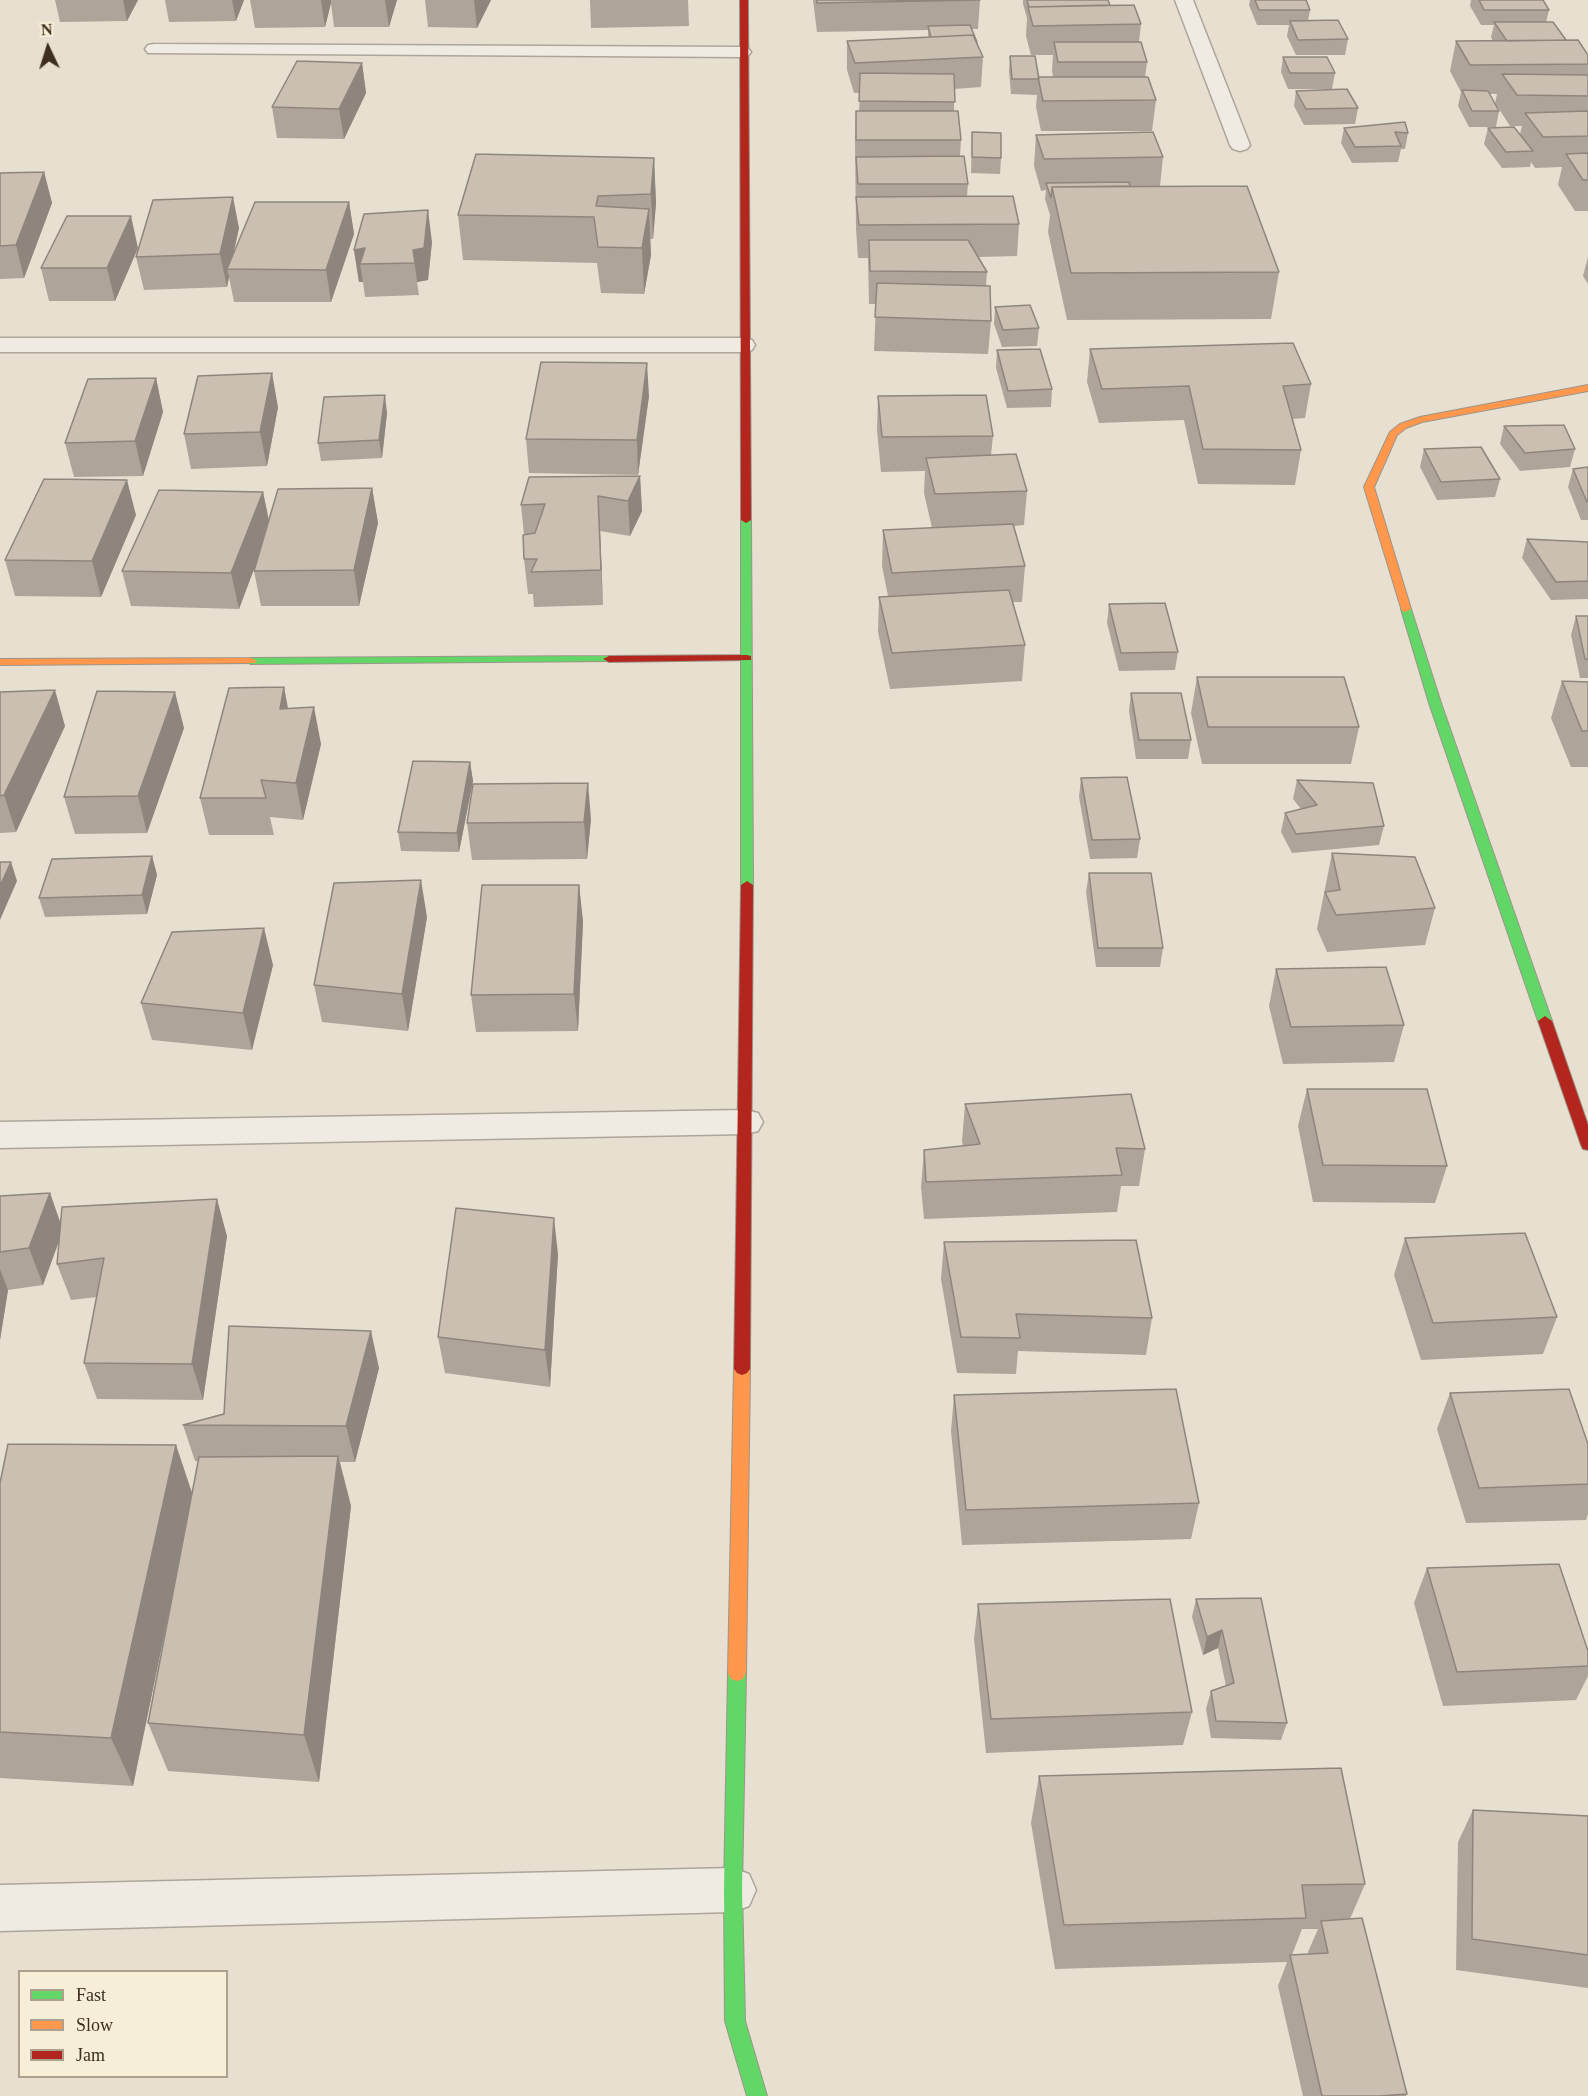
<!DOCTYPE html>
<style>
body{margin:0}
#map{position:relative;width:1588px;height:2096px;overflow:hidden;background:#e7e0d1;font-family:Georgia,serif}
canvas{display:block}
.legend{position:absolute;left:18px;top:1970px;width:210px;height:108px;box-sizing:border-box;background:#f7eed8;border:2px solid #ada18e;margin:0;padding:8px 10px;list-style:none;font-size:18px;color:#3d2e20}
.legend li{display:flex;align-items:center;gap:12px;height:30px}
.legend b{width:30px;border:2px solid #ada18e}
.north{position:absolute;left:18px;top:18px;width:60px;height:60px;-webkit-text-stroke:4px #f7eed8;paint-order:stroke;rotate:356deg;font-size:16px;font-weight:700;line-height:24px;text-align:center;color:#3d2e20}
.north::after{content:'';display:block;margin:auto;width:21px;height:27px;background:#3d2e20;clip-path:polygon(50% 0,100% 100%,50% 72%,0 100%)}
</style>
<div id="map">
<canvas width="1588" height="2096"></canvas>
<ul class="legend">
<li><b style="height:8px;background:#63d668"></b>Fast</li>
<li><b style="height:8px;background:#ff974d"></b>Slow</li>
<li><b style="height:8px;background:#b3261e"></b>Jam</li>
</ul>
<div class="north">N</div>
</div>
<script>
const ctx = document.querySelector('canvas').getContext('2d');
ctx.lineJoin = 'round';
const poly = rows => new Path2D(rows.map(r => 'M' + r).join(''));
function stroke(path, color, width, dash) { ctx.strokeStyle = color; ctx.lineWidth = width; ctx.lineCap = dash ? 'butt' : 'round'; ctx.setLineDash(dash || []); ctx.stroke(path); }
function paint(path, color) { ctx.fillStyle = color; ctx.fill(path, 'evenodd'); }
const street = poly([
 [1175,0,1193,0,1250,145,1247,149,1240,151,1233,149,1230,145,1175,0],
 [154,44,742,47,748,48,751,52,748,56,742,57,148,53,145,49,148,45,154,44],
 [0,338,744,338,752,340,755,345,752,350,744,352,0,352,0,338],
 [746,1110,758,1113,763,1122,758,1131,746,1134,0,1148,0,1122,746,1110],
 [733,1868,749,1874,756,1890,749,1906,733,1912,0,1931,0,1885,733,1868]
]);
const fast = poly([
 [746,517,751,520,753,885,747,889,741,885,741,520,746,517],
 [1406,606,1411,609,1441,703,1552,1021,1550,1024,1545,1026,1538,1021,1429,703,1401,609,1406,606],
 [609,656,613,657,613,661,251,664,245,661,251,658,609,656],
 [737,1665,743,1667,746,1673,742,1890,745,2021,767,2096,747,2096,725,2021,724,1890,728,1673,731,1667,737,1665]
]);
const slow = poly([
 [1588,385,1588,391,1422,422,1406,428,1397,435,1374,487,1411,609,1406,612,1402,611,1364,487,1390,432,1400,424,1420,417,1588,385],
 [251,658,257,661,255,663,0,665,0,659,251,658],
 [742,1363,747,1365,750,1369,746,1673,743,1679,737,1681,731,1679,728,1673,734,1369,737,1365,742,1363]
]);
const jam = poly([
 [740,0,748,0,751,520,746,523,741,520,740,0],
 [747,655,751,656,751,660,609,662,603,659,609,656,747,655],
 [747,881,753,885,750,1369,747,1373,742,1375,737,1373,734,1369,741,885,747,881],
 [1545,1016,1552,1021,1588,1125,1588,1150,1583,1149,1581,1145,1538,1021,1545,1016]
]);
const wall = poly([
 [55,0,138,0,127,21,60,22],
 [165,0,244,0,236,21,169,22],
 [250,0,397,0,389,27,334,27,331,3,325,27,255,28],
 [425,0,491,0,477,28,428,27],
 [590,0,688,0,689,26,591,28],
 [813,0,980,0,978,29,972,29,983,57,981,87,954,89,954,111,961,140,960,156,968,184,967,196,1019,224,1017,256,978,257,987,272,986,286,991,321,988,354,874,351,876,304,869,304,868,258,858,258,856,229,855,142,856,111,859,111,860,93,854,93,847,70,847,41,928,37,928,30,817,32],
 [1023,0,1108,0,1110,5,1141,24,1139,42,1147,62,1145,77,1156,100,1152,131,1041,131,1036,107,1037,95,1011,94,1009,71,1010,56,1038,77,1053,77,1052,71,1053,55,1031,55,1026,36,1027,18,1023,4],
 [1250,0,1306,0,1310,10,1308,21,1348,39,1345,55,1296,55,1287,36,1289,25,1257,25,1249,5],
 [1471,0,1543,0,1549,10,1546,22,1566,40,1588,55,1588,211,1575,211,1558,185,1562,167,1535,168,1531,162,1530,167,1502,168,1484,144,1488,128,1520,134,1522,126,1510,126,1497,106,1499,111,1496,127,1469,127,1458,106,1461,92,1450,71,1456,41,1493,41,1491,37,1494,25,1481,25,1470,6],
 [1490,94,1497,94,1495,104],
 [1283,57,1335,73,1332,89,1288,89,1281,72],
 [362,63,366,93,344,139,277,138,272,107],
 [1296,91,1358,108,1355,124,1304,125,1294,106],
 [1344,128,1408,133,1405,149,1401,149,1398,162,1352,163,1341,143],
 [972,132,1001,158,1000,174,971,173],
 [1036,135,1163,157,1160,186,1279,272,1271,319,1067,320,1048,232,1050,215,1045,199,1046,190,1041,191,1034,166],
 [654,158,656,203,653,239,650,239,651,255,644,294,601,293,597,263,463,260,458,215],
 [44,172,52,203,24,278,0,279,0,173],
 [349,202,354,234,331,302,234,302,229,277,227,287,144,290,136,257,239,228,233,255],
 [432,242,428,280,417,282,419,295,365,297,363,282,359,282,354,250],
 [138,248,115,301,49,301,41,268],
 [1588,257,1588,284,1583,276],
 [995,307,1039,328,1037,346,1002,347,994,324],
 [1090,349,1311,384,1305,418,1292,419,1301,450,1295,485,1198,484,1184,420,1099,423,1087,382],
 [997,350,1052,389,1051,407,1007,408,996,368],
 [156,378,163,412,143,476,74,477,65,443],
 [649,396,638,475,529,473,526,439],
 [878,396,993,436,991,455,1027,491,1024,525,1014,526,1025,566,1022,602,1013,602,1025,645,1022,681,890,689,878,632,879,597,888,596,882,566,883,530,932,528,924,493,925,471,881,472,877,430],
 [278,407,267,466,191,469,184,434],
 [387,413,382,458,321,461,318,443],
 [1504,426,1575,449,1570,467,1520,471,1500,444],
 [1424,449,1500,479,1495,497,1437,500,1420,467],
 [1588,467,1588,520,1581,520,1568,487,1573,469],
 [640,476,642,511,630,536,600,531,603,605,534,607,533,594,528,594,524,559,524,535,521,505],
 [372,488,378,523,359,606,261,606,254,571,254,568,239,609,131,606,122,571,263,492,269,520],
 [136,515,101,597,15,596,5,560],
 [1527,539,1588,542,1588,599,1551,600,1522,558],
 [1109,604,1178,652,1175,670,1119,671,1107,623],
 [1576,616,1588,616,1588,678,1580,678,1571,635],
 [1197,677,1359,727,1351,764,1202,764,1191,713],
 [1562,681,1588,682,1588,767,1571,767,1551,718],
 [0,692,65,726,16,832,0,833],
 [1131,693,1191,740,1188,759,1136,759,1129,711],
 [288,708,321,744,303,820,270,817,274,835,209,835,200,798],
 [184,728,147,833,75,834,64,797],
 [470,762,473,781,459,852,401,851,398,832],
 [1081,778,1140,839,1137,858,1090,859,1079,797],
 [1297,780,1384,826,1379,845,1292,853,1281,832,1285,813,1301,809,1293,799],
 [591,819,587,859,472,860,467,823],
 [1332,853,1435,908,1425,945,1327,952,1317,929],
 [152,856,157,875,147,914,45,917,39,898],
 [1089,873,1163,948,1160,967,1096,967,1086,892],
 [579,885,583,922,578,1031,476,1032,471,995],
 [427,917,408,1031,322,1022,314,985],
 [273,965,252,1050,152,1040,141,1003],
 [1276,969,1404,1025,1394,1062,1283,1064,1269,1006],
 [1307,1089,1447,1166,1435,1203,1313,1202,1298,1126],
 [965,1104,1145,1149,1139,1186,1121,1186,1117,1212,924,1219,921,1187,924,1150,963,1146,962,1141],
 [50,1193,60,1224,227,1236,203,1400,97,1399,84,1363,97,1297,71,1300,57,1264,59,1241,43,1285,8,1290,0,1340,0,1196],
 [1405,1238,1557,1317,1543,1354,1421,1360,1394,1275],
 [944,1242,1152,1318,1146,1355,1018,1351,1016,1374,957,1373,941,1279],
 [558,1254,550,1387,445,1373,438,1337],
 [379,1368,355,1462,340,1462,351,1506,319,1782,168,1771,148,1723,173,1590,133,1786,0,1778,0,1483,176,1445,192,1493,198,1461,195,1461,183,1425],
 [1450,1393,1588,1444,1588,1514,1586,1520,1466,1523,1437,1429],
 [954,1395,1199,1503,1191,1539,962,1545,951,1431],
 [1427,1568,1588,1651,1588,1676,1576,1700,1443,1706,1414,1603],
 [1261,1598,1287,1723,1281,1740,1211,1738,1206,1709,1211,1691,1226,1686,1218,1648,1203,1655,1192,1617,1196,1599],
 [978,1604,1192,1712,1183,1745,986,1753,974,1639],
 [1039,1776,1365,1884,1350,1919,1407,2094,1406,2096,1303,2096,1278,1986,1287,1962,1055,1969,1031,1823],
 [1302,1929,1318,1929,1308,1952,1309,1954,1292,1955],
 [1473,1810,1588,1816,1588,1988,1456,1970,1458,1842]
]);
const shadedWall = poly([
 [123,0,138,0,127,21],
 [232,0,244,0,236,21],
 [321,0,331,0,331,3,325,27],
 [385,0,397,0,389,27],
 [474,0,491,0,477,28],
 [362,63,366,93,344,139,339,109],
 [654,158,656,203,653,239,651,194],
 [44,172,52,203,24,278,16,245],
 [233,197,239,228,230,269,227,269,229,277,227,287,220,254],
 [349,202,354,234,331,302,326,270],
 [649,209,651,255,644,294,642,248],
 [428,210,432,242,428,280,417,282,413,250],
 [131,216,138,248,115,301,107,268],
 [365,248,360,264,363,282,359,282,354,250],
 [647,363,649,396,638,475,637,440],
 [272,373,278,407,267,466,260,432],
 [156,378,163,412,143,476,135,441],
 [385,395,387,413,382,458,379,440],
 [640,476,642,511,630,536,628,501],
 [127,480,136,515,101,597,92,561],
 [372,488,378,523,359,606,354,570],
 [263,492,270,527,239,609,231,573],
 [598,496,600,531,603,605,601,570],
 [284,687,291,724,280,709],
 [55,690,65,726,16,832,4,795],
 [175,692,184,728,147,833,138,796],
 [314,707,321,744,303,820,296,783],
 [470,762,473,781,459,852,457,833],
 [588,783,591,819,587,859,584,822],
 [152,856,157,875,147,914,142,895],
 [11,862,17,881,0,920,0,886],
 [421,880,427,917,408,1031,402,994],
 [579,885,583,922,578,1031,574,994],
 [264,928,273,965,252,1050,243,1013],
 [50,1193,63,1230,43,1285,29,1248],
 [217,1199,227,1236,203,1400,192,1364],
 [554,1218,558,1254,550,1387,545,1350],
 [0,1269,8,1290,0,1340],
 [371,1331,379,1368,355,1462,346,1426],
 [176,1445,193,1496,133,1786,111,1738],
 [338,1456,351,1506,319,1782,304,1735],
 [1222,1630,1218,1648,1203,1655,1207,1637]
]);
const building = poly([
 [817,0,980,0,817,3,817,0],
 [1027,0,1108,0,1110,5,1029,7,1027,0],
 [1255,0,1306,0,1310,10,1259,10,1255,0],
 [1479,0,1543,0,1549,10,1484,10,1479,0],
 [1134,5,1141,24,1033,26,1028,7,1134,5],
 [1338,20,1348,39,1298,40,1290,21,1338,20],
 [1494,22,1553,22,1566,40,1507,41,1494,22],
 [970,25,977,42,973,35,931,37,928,26,970,25],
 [973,35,983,57,855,63,847,41,973,35],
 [1578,40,1588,55,1588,64,1470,65,1456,41,1578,40],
 [1054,42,1141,42,1147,62,1058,62,1054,42],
 [1010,56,1035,56,1039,79,1012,79,1010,56],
 [1283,57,1327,57,1335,73,1290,73,1283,57],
 [297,61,362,63,339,109,272,107,297,61],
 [860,73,954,74,955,102,859,101,860,73],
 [1502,74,1587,75,1588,76,1588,96,1517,95,1502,74],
 [1038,77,1148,77,1156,100,1043,101,1038,77],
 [1347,89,1358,108,1306,109,1296,91,1347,89],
 [1462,90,1488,91,1499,111,1472,111,1462,90],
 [856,111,958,111,961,140,856,140,856,111],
 [1588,111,1588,136,1543,137,1525,113,1588,111],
 [1405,122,1408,133,1395,132,1401,146,1355,147,1344,128,1405,122],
 [1514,127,1533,151,1506,152,1488,128,1514,127],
 [972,132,1001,133,1001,158,972,157,972,132],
 [1153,132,1163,157,1044,159,1036,135,1153,132],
 [1588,153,1588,180,1583,180,1566,154,1588,153],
 [476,154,654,158,651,194,598,196,596,206,649,209,642,248,598,247,594,217,458,215,476,154],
 [964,156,968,184,858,184,856,157,964,156],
 [44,172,16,245,0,246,0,173,44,172],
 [1129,182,1130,186,1052,187,1051,198,1046,183,1129,182],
 [1247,186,1279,272,1071,273,1052,187,1247,186],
 [1013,196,1019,224,859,225,856,197,1013,196],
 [233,197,220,254,136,257,153,200,233,197],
 [255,202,349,202,326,270,227,269,255,202],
 [428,210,424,248,413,250,415,263,360,264,365,248,354,250,364,214,428,210],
 [67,216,131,216,107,268,41,268,67,216],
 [869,240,968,240,987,272,870,271,869,240],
 [877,283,990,286,991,321,875,317,877,283],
 [1030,305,1039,328,1003,330,995,307,1030,305],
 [1293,343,1311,384,1283,386,1301,450,1203,449,1189,386,1102,389,1090,349,1293,343],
 [1040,349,1052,389,1008,391,997,350,1040,349],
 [541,362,647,363,637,440,526,439,541,362],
 [272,373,260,432,184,434,198,376,272,373],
 [156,378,135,441,65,443,88,379,156,378],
 [385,395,379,440,318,443,324,397,385,395],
 [986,395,993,436,882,437,878,396,986,395],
 [1564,425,1575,449,1525,453,1504,426,1564,425],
 [1481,447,1500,479,1441,482,1424,449,1481,447],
 [1016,454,1027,491,935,494,926,458,1016,454],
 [1588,467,1588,502,1587,502,1573,469,1588,467],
 [640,476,628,501,598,496,601,570,531,572,537,559,524,559,523,535,535,533,545,504,521,505,529,477,640,476],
 [44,479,127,480,92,561,5,560,44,479],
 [372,488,354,570,254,571,278,489,372,488],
 [159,490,263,492,231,573,122,571,159,490],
 [1013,524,1025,566,892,573,883,530,1013,524],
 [1527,539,1588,542,1588,581,1556,582,1527,539],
 [1009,590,1025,645,892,653,879,597,1009,590],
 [1165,603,1178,652,1121,653,1109,604,1165,603],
 [1576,616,1588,616,1588,659,1585,659,1576,616],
 [1197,677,1344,677,1359,727,1208,727,1197,677],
 [1562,681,1588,682,1588,731,1582,731,1562,681],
 [284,687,280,709,314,707,296,783,261,780,266,798,200,798,229,688,284,687],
 [55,690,4,795,0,796,0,692,55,690],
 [97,691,175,692,138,796,64,797,97,691],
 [1131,693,1181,693,1191,740,1139,740,1131,693],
 [413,761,470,762,457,833,398,832,413,761],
 [1127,777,1140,839,1092,840,1081,778,1127,777],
 [1297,780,1373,783,1384,826,1296,834,1285,813,1317,805,1297,780],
 [588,783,584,822,467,823,473,784,588,783],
 [1332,853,1415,857,1435,908,1336,915,1325,892,1340,890,1332,853],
 [152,856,142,895,39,898,52,859,152,856],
 [0,862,11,862,0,886,0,862],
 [1089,873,1151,873,1163,948,1098,948,1089,873],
 [421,880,402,994,314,985,334,883,421,880],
 [482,885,579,885,574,994,471,995,482,885],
 [264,928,243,1013,141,1003,172,932,264,928],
 [1386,967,1404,1025,1291,1027,1276,969,1386,967],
 [1307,1089,1427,1089,1447,1166,1323,1165,1307,1089],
 [1131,1094,1145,1149,1116,1148,1122,1175,926,1182,924,1150,980,1144,965,1104,1131,1094],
 [50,1193,29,1248,0,1252,0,1196,50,1193],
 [217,1199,192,1364,84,1363,104,1258,57,1264,62,1207,217,1199],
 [456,1208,554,1218,545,1350,438,1337,456,1208],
 [1525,1233,1557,1317,1433,1323,1405,1238,1525,1233],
 [1136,1240,1152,1318,1016,1314,1020,1338,961,1337,944,1242,1136,1240],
 [229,1326,371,1331,346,1426,183,1425,224,1414,229,1326],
 [1176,1389,1199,1503,966,1510,954,1395,1176,1389],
 [1569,1389,1588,1444,1588,1484,1479,1488,1450,1393,1569,1389],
 [8,1444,176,1445,111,1738,0,1732,0,1483,8,1444],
 [338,1456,304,1735,148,1723,199,1457,338,1456],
 [1559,1564,1588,1651,1588,1666,1457,1672,1427,1568,1559,1564],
 [1261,1598,1287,1723,1216,1721,1211,1691,1234,1683,1222,1630,1207,1637,1196,1599,1261,1598],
 [1170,1599,1192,1712,991,1719,978,1604,1170,1599],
 [1341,1768,1365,1884,1302,1885,1306,1918,1064,1925,1039,1776,1341,1768],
 [1473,1810,1588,1816,1588,1955,1472,1939,1473,1810],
 [1362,1918,1407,2094,1381,2096,1322,2096,1290,1955,1328,1953,1321,1921,1362,1918]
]);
stroke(street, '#ada599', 3);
stroke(fast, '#9c958a', 2);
stroke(slow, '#9c958a', 2);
stroke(jam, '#9c958a', 2);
paint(street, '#efebe3');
paint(fast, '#63d668');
paint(slow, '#ff974d');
paint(jam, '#b3261e');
paint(wall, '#afa499');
paint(shadedWall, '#8e867d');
paint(building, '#cbbfb2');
stroke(building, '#8e867d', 1.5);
</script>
